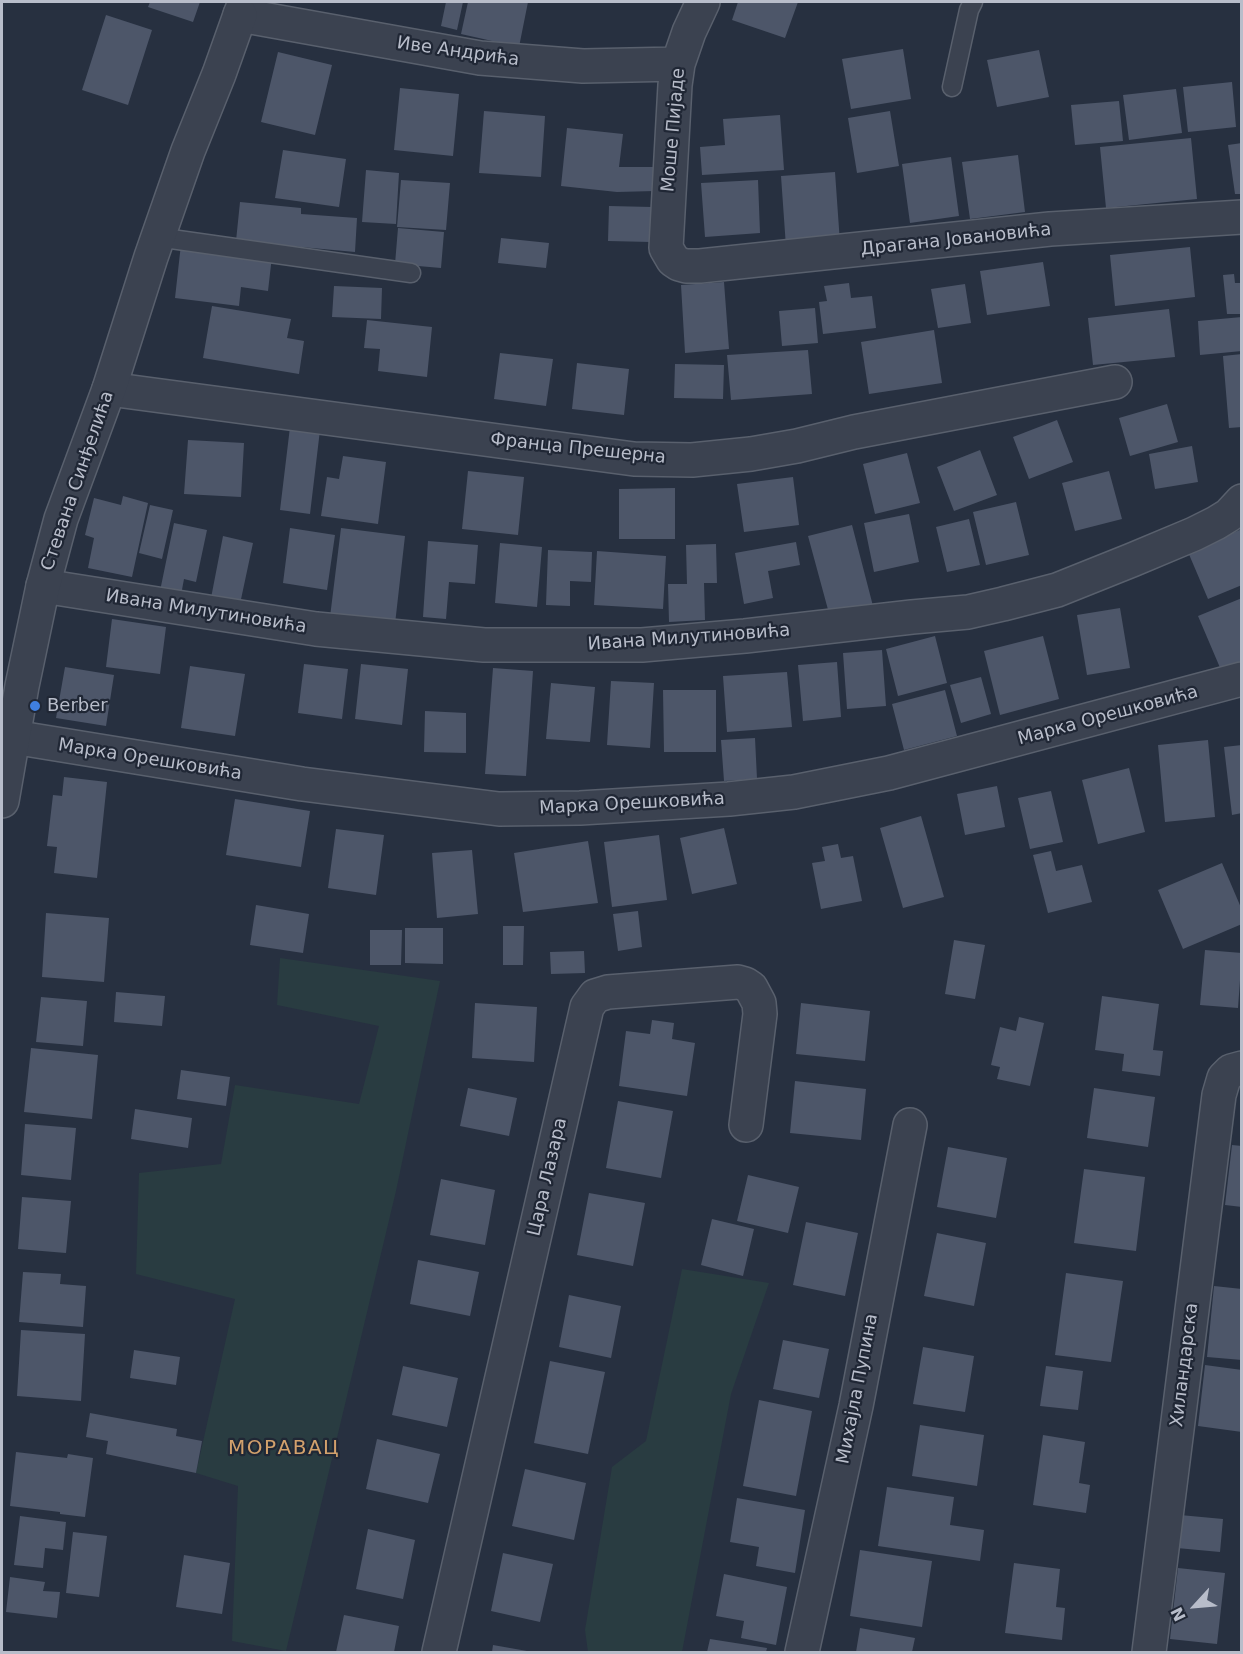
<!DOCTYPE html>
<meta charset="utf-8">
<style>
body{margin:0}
#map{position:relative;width:1243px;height:1654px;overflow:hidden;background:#273040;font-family:"DejaVu Sans",sans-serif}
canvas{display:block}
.frame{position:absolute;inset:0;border:3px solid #b8bdca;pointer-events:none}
.north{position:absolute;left:1165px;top:1576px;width:60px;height:60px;-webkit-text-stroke:4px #202735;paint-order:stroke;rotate:244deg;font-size:16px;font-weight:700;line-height:24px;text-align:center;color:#b8bdca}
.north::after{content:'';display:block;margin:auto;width:21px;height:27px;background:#b8bdca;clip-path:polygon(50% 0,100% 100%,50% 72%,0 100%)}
</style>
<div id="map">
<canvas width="1243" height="1654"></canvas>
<div class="frame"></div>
<div class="north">N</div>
</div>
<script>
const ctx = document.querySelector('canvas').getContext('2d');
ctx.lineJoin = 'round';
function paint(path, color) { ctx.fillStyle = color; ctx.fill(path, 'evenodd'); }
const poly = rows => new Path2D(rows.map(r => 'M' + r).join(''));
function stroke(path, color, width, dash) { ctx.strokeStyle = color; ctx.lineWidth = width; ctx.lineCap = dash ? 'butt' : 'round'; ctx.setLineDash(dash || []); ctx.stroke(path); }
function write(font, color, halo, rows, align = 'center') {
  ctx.font = font + ' "DejaVu Sans",sans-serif'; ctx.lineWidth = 4.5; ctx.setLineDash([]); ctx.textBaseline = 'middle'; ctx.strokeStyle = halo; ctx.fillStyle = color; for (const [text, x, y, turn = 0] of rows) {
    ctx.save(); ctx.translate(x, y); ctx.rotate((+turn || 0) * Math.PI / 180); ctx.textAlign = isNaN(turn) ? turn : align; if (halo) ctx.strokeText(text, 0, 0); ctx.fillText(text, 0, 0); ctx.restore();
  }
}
const green = poly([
 [280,958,440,981,396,1191,286,1651,232,1641,238,1486,196,1473,235,1299,136,1274,139,1173,221,1164,235,1085,359,1104,379,1026,277,1005],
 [682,1269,769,1283,731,1394,682,1652,588,1652,585,1630,612,1467,646,1441]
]);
const building = poly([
 [150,2,200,2,193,22,148,7],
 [446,2,463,2,457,30,441,26],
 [468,2,528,2,519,47,461,34],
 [738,2,798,2,785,38,732,20],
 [106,15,152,30,128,105,82,90],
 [903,49,911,99,851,109,842,59],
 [1039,50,1049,97,997,107,987,60],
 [278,52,332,65,315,135,261,122],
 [1232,82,1236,127,1188,132,1183,87],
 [400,88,459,94,453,156,394,150],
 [1176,89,1182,133,1129,140,1123,95],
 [1119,101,1123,141,1075,145,1071,105],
 [484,111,545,116,541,177,479,173],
 [890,111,899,166,857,173,848,118],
 [780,115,784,170,702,175,700,147,725,145,723,119],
 [567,128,623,134,619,167,656,167,655,191,617,192,561,186],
 [1191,138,1197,199,1106,208,1100,147],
 [1242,143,1242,194,1235,194,1228,145],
 [283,150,346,159,339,207,275,198],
 [1018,155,1025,212,970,219,962,162],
 [951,157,959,216,910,223,902,164],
 [366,170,399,173,396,224,362,222],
 [835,172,840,243,786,247,781,176],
 [401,180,450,183,446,230,397,227],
 [758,180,760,233,705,237,701,183],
 [240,202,301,208,301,214,357,218,355,252,236,241],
 [609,206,652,207,651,242,608,241],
 [398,228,444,232,441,268,395,264],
 [501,238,549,243,546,268,498,263],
 [181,244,272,256,268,291,241,287,239,306,175,298],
 [1190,247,1195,297,1115,306,1110,255],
 [1043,262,1050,306,987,315,980,271],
 [1234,274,1235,283,1242,283,1242,314,1227,314,1223,275],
 [724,282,729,349,685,353,681,285],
 [849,283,851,298,872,296,876,328,823,334,819,302,827,301,824,286],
 [965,284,971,323,938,328,931,289],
 [334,286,382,288,381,319,332,317],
 [212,306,291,319,287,338,304,341,299,374,203,358],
 [815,308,818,343,782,346,779,311],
 [1169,309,1175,357,1093,365,1088,318],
 [1242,317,1242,351,1200,355,1198,321],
 [367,320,432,327,427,377,378,371,380,349,364,348],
 [934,330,942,383,869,394,861,342],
 [808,350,812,394,731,400,727,355],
 [500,353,553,359,546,406,494,399],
 [1242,354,1242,427,1229,428,1223,356],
 [577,363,629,369,624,415,572,409],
 [675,364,724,365,723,399,674,398],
 [1167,404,1178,442,1130,456,1119,418],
 [1057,420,1073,462,1029,479,1013,437],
 [290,427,320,430,310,514,280,510],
 [188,440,244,443,241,497,184,494],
 [1192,446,1198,482,1155,489,1149,454],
 [980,450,997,495,954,511,937,467],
 [907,453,920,503,875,514,863,464],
 [343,456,386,462,378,524,321,516,327,477,339,479],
 [468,471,524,477,518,535,462,529],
 [1109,471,1122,519,1075,531,1062,483],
 [793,477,799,525,744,532,737,484],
 [675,488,675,539,619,539,619,489],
 [123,496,148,503,132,577,88,568,94,538,85,535,94,498,121,505],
 [1016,502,1029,555,986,565,973,512],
 [150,505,173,510,162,559,139,553],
 [909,514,919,562,874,572,864,523],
 [969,519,980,565,947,572,936,527],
 [174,523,207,530,196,582,184,579,181,595,160,591],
 [852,525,873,606,830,617,808,536],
 [290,528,335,535,327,590,283,583],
 [341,528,405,536,395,624,330,617],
 [1242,529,1242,585,1208,599,1188,552],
 [223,536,253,543,240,604,211,598],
 [428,541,478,545,475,584,449,582,446,619,423,617],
 [796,542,800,565,768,571,773,598,744,604,735,553],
 [500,543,542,547,537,607,495,603],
 [716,544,717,583,704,583,705,620,669,622,668,584,687,584,686,545],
 [548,550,592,552,591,582,570,581,570,606,546,605],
 [597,551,666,556,663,609,594,605],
 [1242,598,1242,661,1221,670,1198,616],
 [1120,608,1130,668,1087,675,1077,615],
 [112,619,166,627,160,674,106,667],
 [935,636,947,683,898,696,886,649],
 [1043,636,1059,699,1000,715,984,651],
 [882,650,886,706,847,709,843,653],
 [837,662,841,717,803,721,798,665],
 [304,664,348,669,342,719,298,713],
 [361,664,408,669,402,725,355,719],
 [190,666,245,674,235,736,181,728],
 [65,667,114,675,106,726,56,718],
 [493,668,533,671,526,776,485,774],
 [787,672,792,727,727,732,723,676],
 [981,677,991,714,961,723,950,685],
 [611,681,654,683,650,748,607,745],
 [551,683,595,687,590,742,546,739],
 [663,690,716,690,716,752,664,752],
 [945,690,957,736,904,750,892,704],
 [425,711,466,713,466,753,424,752],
 [755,738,757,779,724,781,721,740],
 [1208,740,1215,817,1165,822,1158,745],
 [1242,745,1242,813,1232,815,1224,747],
 [1129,768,1145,832,1098,844,1082,780],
 [64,777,107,782,97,878,54,873,57,847,47,846,53,795,62,796],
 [997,786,1005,827,965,835,957,794],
 [1051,791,1063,842,1030,849,1018,798],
 [235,799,310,811,301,867,226,855],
 [921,816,944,897,903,908,880,828],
 [724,828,737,884,692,894,680,838],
 [336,829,384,835,376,895,328,888],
 [659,835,667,900,612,907,604,842],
 [588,841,598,903,523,912,514,853],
 [838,844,841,858,853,856,862,901,821,909,812,863,825,861,822,847],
 [472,850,478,914,437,918,432,853],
 [1051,851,1056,871,1082,865,1092,902,1048,913,1033,855],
 [1222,863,1242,910,1242,924,1183,949,1158,890],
 [256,905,309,914,303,953,250,945],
 [638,911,642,947,618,951,613,914],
 [46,913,109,918,104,982,42,977],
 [503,926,524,926,523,965,503,965],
 [405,928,443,928,443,964,405,963],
 [370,930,402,930,401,965,370,965],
 [954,940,985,945,975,999,945,994],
 [1205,950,1242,953,1238,1008,1200,1005],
 [584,951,585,973,551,974,550,952],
 [116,992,165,996,162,1026,114,1022],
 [1102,996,1159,1004,1153,1050,1163,1051,1160,1076,1122,1071,1124,1054,1095,1050],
 [41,997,87,1001,83,1046,36,1042],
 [475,1003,537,1007,534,1062,472,1058],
 [801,1003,870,1011,865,1061,796,1054],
 [1019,1017,1044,1023,1030,1086,997,1079,1000,1067,991,1065,1000,1027,1016,1031],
 [652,1020,674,1023,672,1039,695,1043,687,1096,619,1086,626,1031,650,1034],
 [31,1048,98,1055,92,1119,24,1112],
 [181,1070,230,1077,226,1106,177,1099],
 [795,1081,866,1089,861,1140,790,1133],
 [468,1088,517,1098,509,1136,460,1126],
 [1094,1088,1155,1097,1148,1147,1087,1138],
 [618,1101,673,1111,661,1178,606,1168],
 [135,1109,192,1118,188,1148,131,1139],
 [25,1124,76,1128,71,1180,21,1175],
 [1232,1145,1242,1146,1242,1207,1225,1205],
 [948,1147,1007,1158,996,1218,937,1207],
 [1084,1169,1145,1177,1136,1251,1074,1243],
 [748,1175,799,1187,788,1233,737,1221],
 [441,1179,495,1190,485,1245,430,1235],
 [589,1193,645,1203,633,1266,577,1255],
 [22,1197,71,1201,66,1253,18,1249],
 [712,1219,754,1229,743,1276,701,1265],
 [806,1222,858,1233,845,1296,793,1285],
 [937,1233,986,1243,974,1306,924,1296],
 [418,1260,479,1272,470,1316,410,1304],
 [23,1272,61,1274,60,1284,86,1286,83,1327,19,1322],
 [1066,1273,1123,1281,1111,1362,1055,1355],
 [1214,1286,1242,1289,1242,1360,1207,1357],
 [569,1295,621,1306,611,1358,559,1347],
 [21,1330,85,1334,81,1401,17,1396],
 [783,1340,829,1349,819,1398,773,1389],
 [923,1347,974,1356,965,1412,913,1404],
 [134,1350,180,1357,176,1385,130,1378],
 [550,1361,605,1372,588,1454,534,1443],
 [1205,1365,1242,1370,1242,1432,1198,1426],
 [403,1366,458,1378,447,1427,392,1415],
 [1046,1366,1083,1371,1078,1410,1040,1406],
 [759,1400,812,1411,796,1496,743,1486],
 [90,1413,177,1429,176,1436,202,1441,196,1473,106,1454,108,1441,86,1437],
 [920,1425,984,1435,977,1486,912,1476],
 [1043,1435,1085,1442,1079,1483,1090,1485,1086,1513,1033,1505],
 [377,1439,440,1454,428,1503,366,1489],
 [16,1452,67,1458,68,1454,93,1458,85,1517,60,1514,60,1512,10,1506],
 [525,1469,586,1483,574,1540,512,1526],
 [887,1487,954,1497,950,1525,984,1530,980,1561,878,1546],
 [737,1498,805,1510,795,1573,756,1566,759,1547,730,1542],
 [1180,1515,1223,1519,1220,1552,1177,1548],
 [20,1516,66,1522,63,1550,45,1548,43,1568,14,1565],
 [368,1529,415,1540,403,1599,356,1589],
 [73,1532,107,1536,99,1597,66,1593],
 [860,1550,932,1561,922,1627,850,1616],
 [503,1553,553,1564,540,1622,491,1611],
 [184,1555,230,1563,222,1614,176,1607],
 [1014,1563,1060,1569,1056,1607,1065,1608,1062,1640,1005,1633],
 [1178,1568,1225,1573,1217,1644,1170,1639],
 [724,1574,787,1587,776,1645,741,1638,744,1621,716,1616],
 [10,1577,45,1582,43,1591,60,1592,57,1618,6,1612],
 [344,1615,399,1626,394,1652,336,1652],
 [860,1628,915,1638,912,1652,856,1652],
 [710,1639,767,1648,766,1652,707,1652],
 [493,1645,527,1651,527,1652,492,1652]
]);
const service = poly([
 [952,87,969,10,973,2],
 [157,237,411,273]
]);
const minor = poly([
 [245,2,240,15,480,58,583,66,678,64],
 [703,2,689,32,678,64,675,85,666,248,673,260,679,264,686,266,700,266,1050,229,1242,217],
 [109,389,634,459,692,460,751,454,797,446,854,432,1115,382],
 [43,586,316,629,484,645,642,645,745,636,912,617,968,612,1003,604,1057,590,1132,560,1194,534,1216,523,1229,515,1242,501],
 [13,737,302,784,499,809,580,808,729,799,794,792,889,773,1242,679],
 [439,1652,587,1007,595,996,608,992,738,982,745,984,751,988,759,1003,760,1014,746,1125],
 [802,1652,856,1406,910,1125],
 [1149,1652,1219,1095,1224,1078,1231,1071,1242,1068]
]);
const tertiary = poly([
 [2,801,22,686,43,586,61,519,109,389,151,257,188,151,219,74,240,15]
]);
const markers = [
 [35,706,6,"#3f7fe0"]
];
const streetNames = [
 ["Иве Андрића",458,52,8],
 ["Моше Пијаде",674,130,-85],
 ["Драгана Јовановића",956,240,-6],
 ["Франца Прешерна",578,449,6],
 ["Стевана Синђелића",78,481,-71],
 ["Ивана Милутиновића",206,612,9],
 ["Ивана Милутиновића",689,638,-4],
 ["Марка Орешковића",1108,716,-15],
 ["Марка Орешковића",150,760,9],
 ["Марка Орешковића",632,804,-3],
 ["Цара Лазара",548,1177,-77],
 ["Хиландарска",1185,1365,-83],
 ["Михајла Пупина",858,1389,-79]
];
const poiNames = [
 ["Berber",47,706]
];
const neighbourhoodNames = [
 ["МОРАВАЦ",284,1449]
];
paint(green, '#293c41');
paint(building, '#4d5669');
stroke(service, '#59606d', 21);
stroke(minor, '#59606d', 36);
stroke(tertiary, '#59606d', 36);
stroke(service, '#3b4250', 18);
stroke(minor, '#3b4250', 33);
stroke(tertiary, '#3b4250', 33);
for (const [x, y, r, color] of markers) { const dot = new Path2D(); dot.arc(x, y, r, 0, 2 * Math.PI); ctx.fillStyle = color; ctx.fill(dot); stroke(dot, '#202735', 2); }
write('18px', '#b8bdca', '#202735', streetNames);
write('18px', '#b8bdca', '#202735', poiNames, 'left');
ctx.letterSpacing = '1.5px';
write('20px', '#d2a16c', '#202735', neighbourhoodNames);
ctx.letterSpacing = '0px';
</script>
